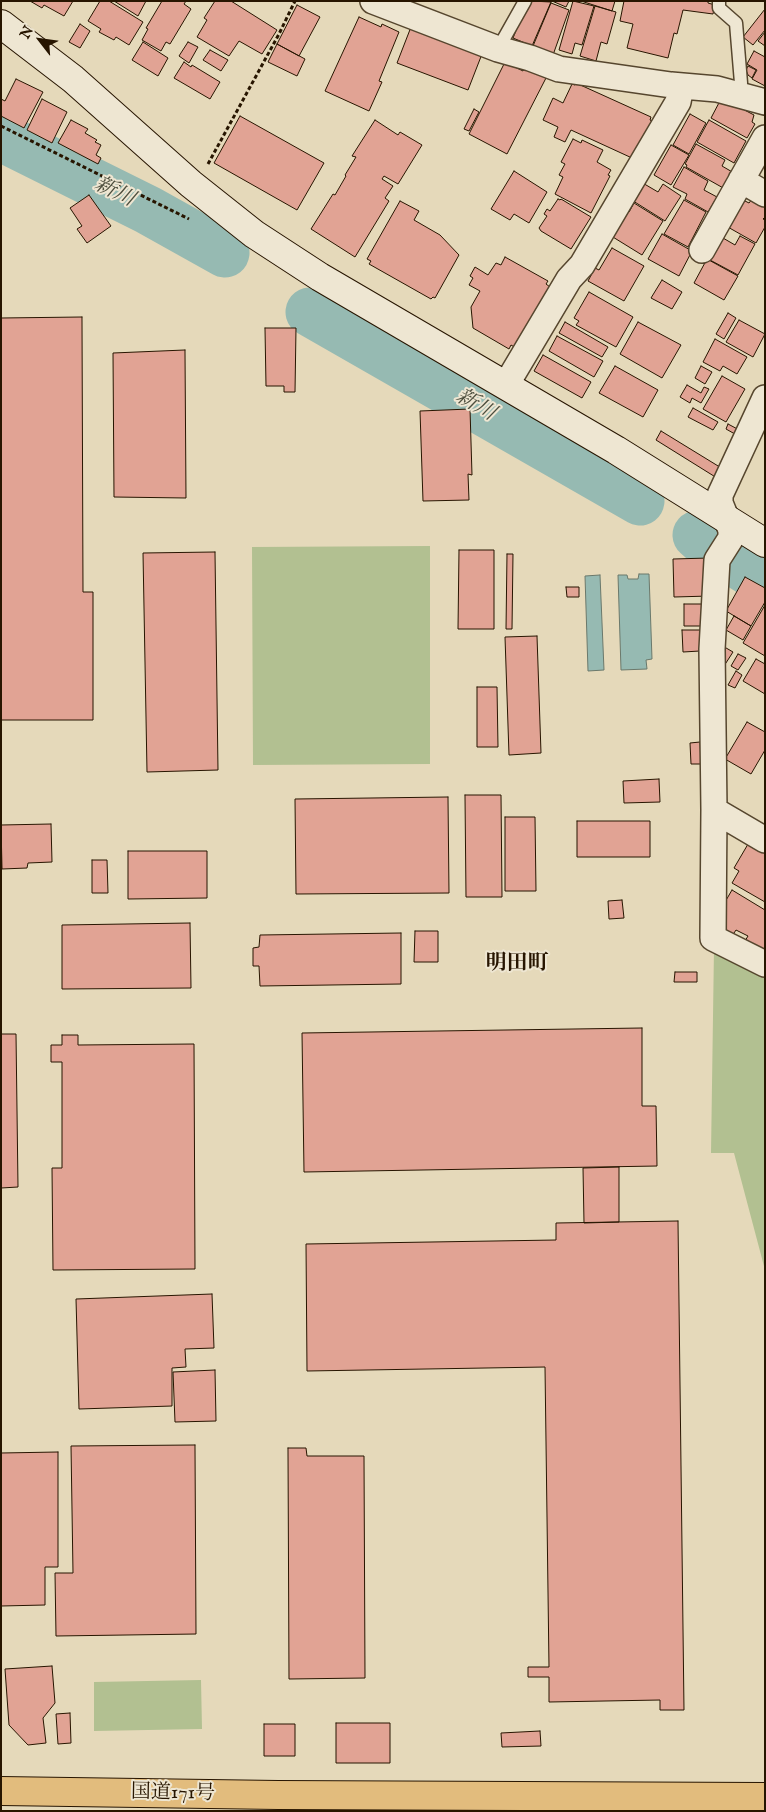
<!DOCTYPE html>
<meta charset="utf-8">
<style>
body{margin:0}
#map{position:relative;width:766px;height:1812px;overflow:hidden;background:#e5d9ba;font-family:"IM FELL English",serif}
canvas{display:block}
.frame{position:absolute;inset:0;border:2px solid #271500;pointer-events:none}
.north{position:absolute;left:15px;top:15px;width:50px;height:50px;-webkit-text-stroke:4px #eee6d2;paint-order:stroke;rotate:300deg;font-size:14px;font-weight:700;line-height:20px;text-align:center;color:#271500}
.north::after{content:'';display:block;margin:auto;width:18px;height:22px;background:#271500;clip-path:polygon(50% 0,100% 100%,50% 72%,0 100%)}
</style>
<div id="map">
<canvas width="766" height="1812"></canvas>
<div class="frame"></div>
<div class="north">N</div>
</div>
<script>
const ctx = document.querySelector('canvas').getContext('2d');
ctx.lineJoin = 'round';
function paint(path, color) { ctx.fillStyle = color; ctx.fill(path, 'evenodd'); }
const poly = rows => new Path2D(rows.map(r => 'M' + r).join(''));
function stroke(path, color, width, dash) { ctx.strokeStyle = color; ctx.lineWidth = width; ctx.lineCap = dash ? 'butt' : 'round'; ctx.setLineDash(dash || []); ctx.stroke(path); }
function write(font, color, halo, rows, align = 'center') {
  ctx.font = font + ' "IM FELL English","Noto Serif JP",serif'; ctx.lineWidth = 4; ctx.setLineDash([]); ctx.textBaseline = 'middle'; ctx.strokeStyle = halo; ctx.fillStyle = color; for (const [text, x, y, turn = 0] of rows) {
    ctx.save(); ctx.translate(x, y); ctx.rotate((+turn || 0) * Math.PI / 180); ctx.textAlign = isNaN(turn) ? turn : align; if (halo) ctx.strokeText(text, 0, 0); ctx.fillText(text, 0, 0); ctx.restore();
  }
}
const green = poly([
 [430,546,430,764,253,765,252,547],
 [714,948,765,972,765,1270,734,1153,711,1153],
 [201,1680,202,1729,94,1731,94,1682]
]);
const water = poly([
 [639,574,649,574,652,659,646,660,647,669,621,670,618,575,627,575,628,579,638,579,639,574],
 [600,575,604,670,588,671,585,576,600,575]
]);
const river = poly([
 [1,137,148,210,225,253],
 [310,312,640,501],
 [697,535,715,551],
 [730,559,765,581]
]);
const building = poly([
 [30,1,73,1,64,16,44,5,42,8,30,1],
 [100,1,109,1,143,22,129,45,116,37,114,40,99,32,101,29,88,21,100,1],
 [114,1,146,1,138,16,114,1],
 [162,1,186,1,184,4,191,9,170,44,166,42,161,51,142,40,148,29,146,28,162,1],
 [215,1,231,1,277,30,262,54,239,41,229,56,197,37,207,20,204,18,215,1],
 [531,1,551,2,532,46,513,38,527,3,531,1],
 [552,1,569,1,566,7,552,1],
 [573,1,594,6,582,45,575,43,572,54,559,50,573,1],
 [581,1,615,1,612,11,581,1],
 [624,1,708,1,708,3,715,5,713,14,683,10,677,34,674,33,668,58,627,48,633,24,620,21,624,1],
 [551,3,569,10,553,55,533,46,551,3],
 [297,5,320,17,299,56,277,44,297,5],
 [595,6,616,12,607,44,601,42,596,61,580,56,595,6],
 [765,9,765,30,753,45,743,37,765,9],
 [359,17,381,27,382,24,399,32,379,81,382,82,369,111,325,91,359,17],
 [80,24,90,31,80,48,69,42,80,24],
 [411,27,482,54,468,90,397,63,411,27],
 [765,32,765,46,758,41,765,32],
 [143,42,168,58,158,76,132,60,143,42],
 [188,42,198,47,189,63,179,56,188,42],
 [277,44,305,59,297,76,268,62,277,44],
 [210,50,228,60,221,71,203,60,210,50],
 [754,51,765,57,765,86,752,79,757,70,747,64,754,51],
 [184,62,191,67,192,65,220,82,210,99,174,78,184,62],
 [505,62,523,71,525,67,546,78,507,154,469,134,505,62],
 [748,66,756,70,752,78,748,75,746,70,748,66],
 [16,79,43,92,24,128,1,116,1,99,5,101,16,79],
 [576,83,651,117,650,120,652,121,636,155,632,158,571,130,565,142,554,137,558,127,543,120,553,98,563,103,572,84,575,85,576,83],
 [42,99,67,112,52,143,27,130,42,99],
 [721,99,733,104,754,115,752,122,755,124,747,138,711,118,721,99],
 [474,109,479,112,469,131,464,129,474,109],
 [690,114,706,123,689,154,673,145,690,114],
 [240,116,324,163,297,210,214,163,240,116],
 [71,120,88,129,85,133,97,140,95,142,101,145,96,155,101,158,98,164,58,143,71,120],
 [375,120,398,135,400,132,422,145,398,184,384,176,382,179,393,186,385,198,389,201,355,257,311,229,333,194,335,195,346,176,345,175,356,157,352,156,375,120],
 [709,120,746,141,734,163,697,142,709,120],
 [573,139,581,143,582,140,603,150,597,162,611,170,608,175,610,176,591,213,555,194,563,177,559,175,565,164,561,162,573,139],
 [696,144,725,160,722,166,734,173,725,189,686,167,687,165,685,164,696,144],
 [671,145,689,155,671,185,654,175,671,145],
 [684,167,708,181,704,190,717,197,708,212,685,199,687,194,673,187,684,167],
 [514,171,547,192,529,223,514,214,510,220,491,209,514,171],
 [641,182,658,192,663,184,681,196,665,221,630,199,641,182],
 [89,195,111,226,87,243,77,229,82,226,70,208,89,195],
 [753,198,765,205,765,217,763,219,765,220,765,227,756,243,726,226,741,199,749,203,753,198],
 [558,199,560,200,561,199,591,217,571,249,541,231,539,228,547,216,544,214,547,209,550,211,558,199],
 [684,200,706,212,688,247,664,234,684,200],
 [400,201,419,211,414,220,440,235,459,255,435,298,433,297,431,299,369,264,371,261,367,259,400,201],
 [634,203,663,221,642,255,608,234,623,209,629,212,634,203],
 [662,234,692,251,679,276,648,259,662,234],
 [740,236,755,244,738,275,710,260,723,238,735,245,740,236],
 [612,248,644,266,624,301,588,281,595,268,599,270,612,248],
 [505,257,548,281,546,284,550,287,516,348,511,345,509,349,473,328,471,307,480,291,469,285,473,278,470,276,475,267,488,275,496,263,501,265,505,257],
 [707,259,738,276,724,300,694,283,707,259],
 [662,280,682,292,672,309,651,298,662,280],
 [589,292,633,317,616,347,576,325,579,321,574,318,589,292],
 [728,313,736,318,724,339,716,334,728,313],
 [82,317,83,592,93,592,93,720,1,720,1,318,82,317],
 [739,320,765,334,753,357,726,342,739,320],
 [565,322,608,347,602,357,559,333,565,322],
 [638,322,681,345,662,378,620,354,638,322],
 [265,328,296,328,295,392,284,392,284,386,266,386,265,328],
 [557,336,603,361,594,377,549,351,557,336],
 [715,339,747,357,737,374,723,366,720,371,703,362,715,339],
 [185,350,186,498,114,497,113,353,185,350],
 [543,355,591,382,582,398,534,371,543,355],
 [615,366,658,390,643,417,599,393,615,366],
 [701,366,712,372,705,384,695,378,701,366],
 [722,376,745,389,726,422,703,409,722,376],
 [687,385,701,393,704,387,709,389,701,403,692,398,690,403,680,397,687,385],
 [693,408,718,422,713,430,688,417,693,408],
 [470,409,472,475,468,474,469,500,423,501,420,411,470,409],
 [728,424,745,433,742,438,726,429,728,424],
 [661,431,723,469,717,478,656,440,661,431],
 [459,550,494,550,494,629,458,629,459,550],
 [215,552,218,770,147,772,143,553,215,552],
 [507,554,513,554,512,629,506,629,507,554],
 [709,558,710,596,674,597,673,559,709,558],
 [745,577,765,588,765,602,751,626,726,611,745,577],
 [566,587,579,587,579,597,567,597,566,587],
 [684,604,703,604,703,626,684,626,684,604],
 [765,605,765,656,743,643,765,605],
 [734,616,751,626,743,640,726,630,734,616],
 [682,630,700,630,700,651,683,652,682,630],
 [537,636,541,753,509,755,505,637,537,636],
 [721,645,733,652,724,666,721,645],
 [738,654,746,658,738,670,731,666,738,654],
 [756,659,765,664,765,694,743,681,756,659],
 [736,671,742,675,735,688,728,685,736,671],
 [477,687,497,687,498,747,477,747,477,687],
 [747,722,765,732,765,750,751,774,725,759,747,722],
 [700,742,701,764,691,764,690,743,700,742],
 [659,779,660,802,624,803,623,781,659,779],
 [465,795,501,795,502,897,466,897,465,795],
 [448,797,449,893,296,894,295,799,448,797],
 [505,817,535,817,536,891,505,891,505,817],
 [577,821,650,821,650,857,577,857,577,821],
 [51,824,52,862,28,863,27,868,2,869,1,825,51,824],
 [751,839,765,847,765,902,732,883,739,871,734,868,751,839],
 [128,851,207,851,207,898,128,899,128,851],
 [92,860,107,860,108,893,92,893,92,860],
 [732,890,765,910,765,950,745,941,748,936,736,930,732,936,719,928,718,914,732,890],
 [622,900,624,918,609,919,608,901,622,900],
 [190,923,191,988,62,989,62,925,190,923],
 [415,931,438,931,438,962,414,962,415,931],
 [401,933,401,984,260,986,259,966,253,966,253,948,259,947,260,935,401,933],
 [675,972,697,972,697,982,674,982,675,972],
 [642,1028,642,1106,656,1106,657,1166,304,1172,302,1033,642,1028],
 [1,1034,16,1034,18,1187,1,1188,1,1034],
 [62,1035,78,1035,78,1045,194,1044,195,1269,53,1270,52,1168,62,1168,62,1062,51,1062,51,1045,62,1045,62,1035],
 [619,1167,619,1222,584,1223,583,1168,619,1167],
 [678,1221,684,1710,660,1710,660,1700,549,1702,549,1677,528,1677,528,1667,549,1667,545,1367,307,1371,306,1244,556,1240,556,1223,678,1221],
 [212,1294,214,1348,185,1349,186,1367,172,1368,172,1406,79,1409,76,1299,212,1294],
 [215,1370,216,1421,175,1422,173,1372,215,1370],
 [195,1445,196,1634,56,1636,55,1573,73,1573,71,1446,195,1445],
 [288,1448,306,1448,307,1456,364,1456,365,1678,289,1679,288,1448],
 [58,1452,58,1567,45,1567,45,1605,1,1606,1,1453,58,1452],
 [52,1666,55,1703,43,1718,46,1743,28,1745,9,1725,5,1669,52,1666],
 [70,1713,71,1743,58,1744,56,1714,70,1713],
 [336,1723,390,1723,390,1763,336,1763,336,1723],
 [264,1724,295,1724,295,1756,264,1756,264,1724],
 [540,1731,541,1746,502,1747,501,1733,540,1731]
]);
const path = poly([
 [1,126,189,219],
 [208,164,279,34,295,1]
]);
const lane = poly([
 [719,1,719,8,736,23,741,83,739,94],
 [498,49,525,1]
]);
const street = poly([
 [373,1,498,49,530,58,559,69,671,85,717,89,765,102],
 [741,180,765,194],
 [702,250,765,138],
 [506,385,569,279,582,265,678,102,681,86],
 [765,398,720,495,720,503,731,530,731,538,717,560,712,649,714,810,765,840],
 [714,810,713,938,765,964]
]);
const secondary = poly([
 [1,24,73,79,191,184,254,234,320,277,616,450,765,543]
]);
const highway = poly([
 [1,1791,278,1795,765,1797]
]);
const streetNames = [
 ["国道171号",173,1794,1]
];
const waterNames = [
 ["新川",114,193,26],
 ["新川",475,406,30]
];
const neighbourhoodNames = [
 ["明田町",517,965]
];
paint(green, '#b2c091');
paint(water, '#96bab2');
stroke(water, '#6a786b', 1);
stroke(river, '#96bab2', 49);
paint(building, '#e1a394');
stroke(building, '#271500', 1);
stroke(lane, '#56462e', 15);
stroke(street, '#56462e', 28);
stroke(secondary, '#271500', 30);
stroke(highway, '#271500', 30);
stroke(path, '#271500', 3, [4, 2.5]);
stroke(lane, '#eee6d2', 12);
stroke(street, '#eee6d2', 25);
stroke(secondary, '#eee6d2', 28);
stroke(highway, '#e2bc7d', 28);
write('20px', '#271500', '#eee6d2', streetNames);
write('italic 21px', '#4e4f3e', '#eee6d2', waterNames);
write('bold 21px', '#271500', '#eee6d2', neighbourhoodNames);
</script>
